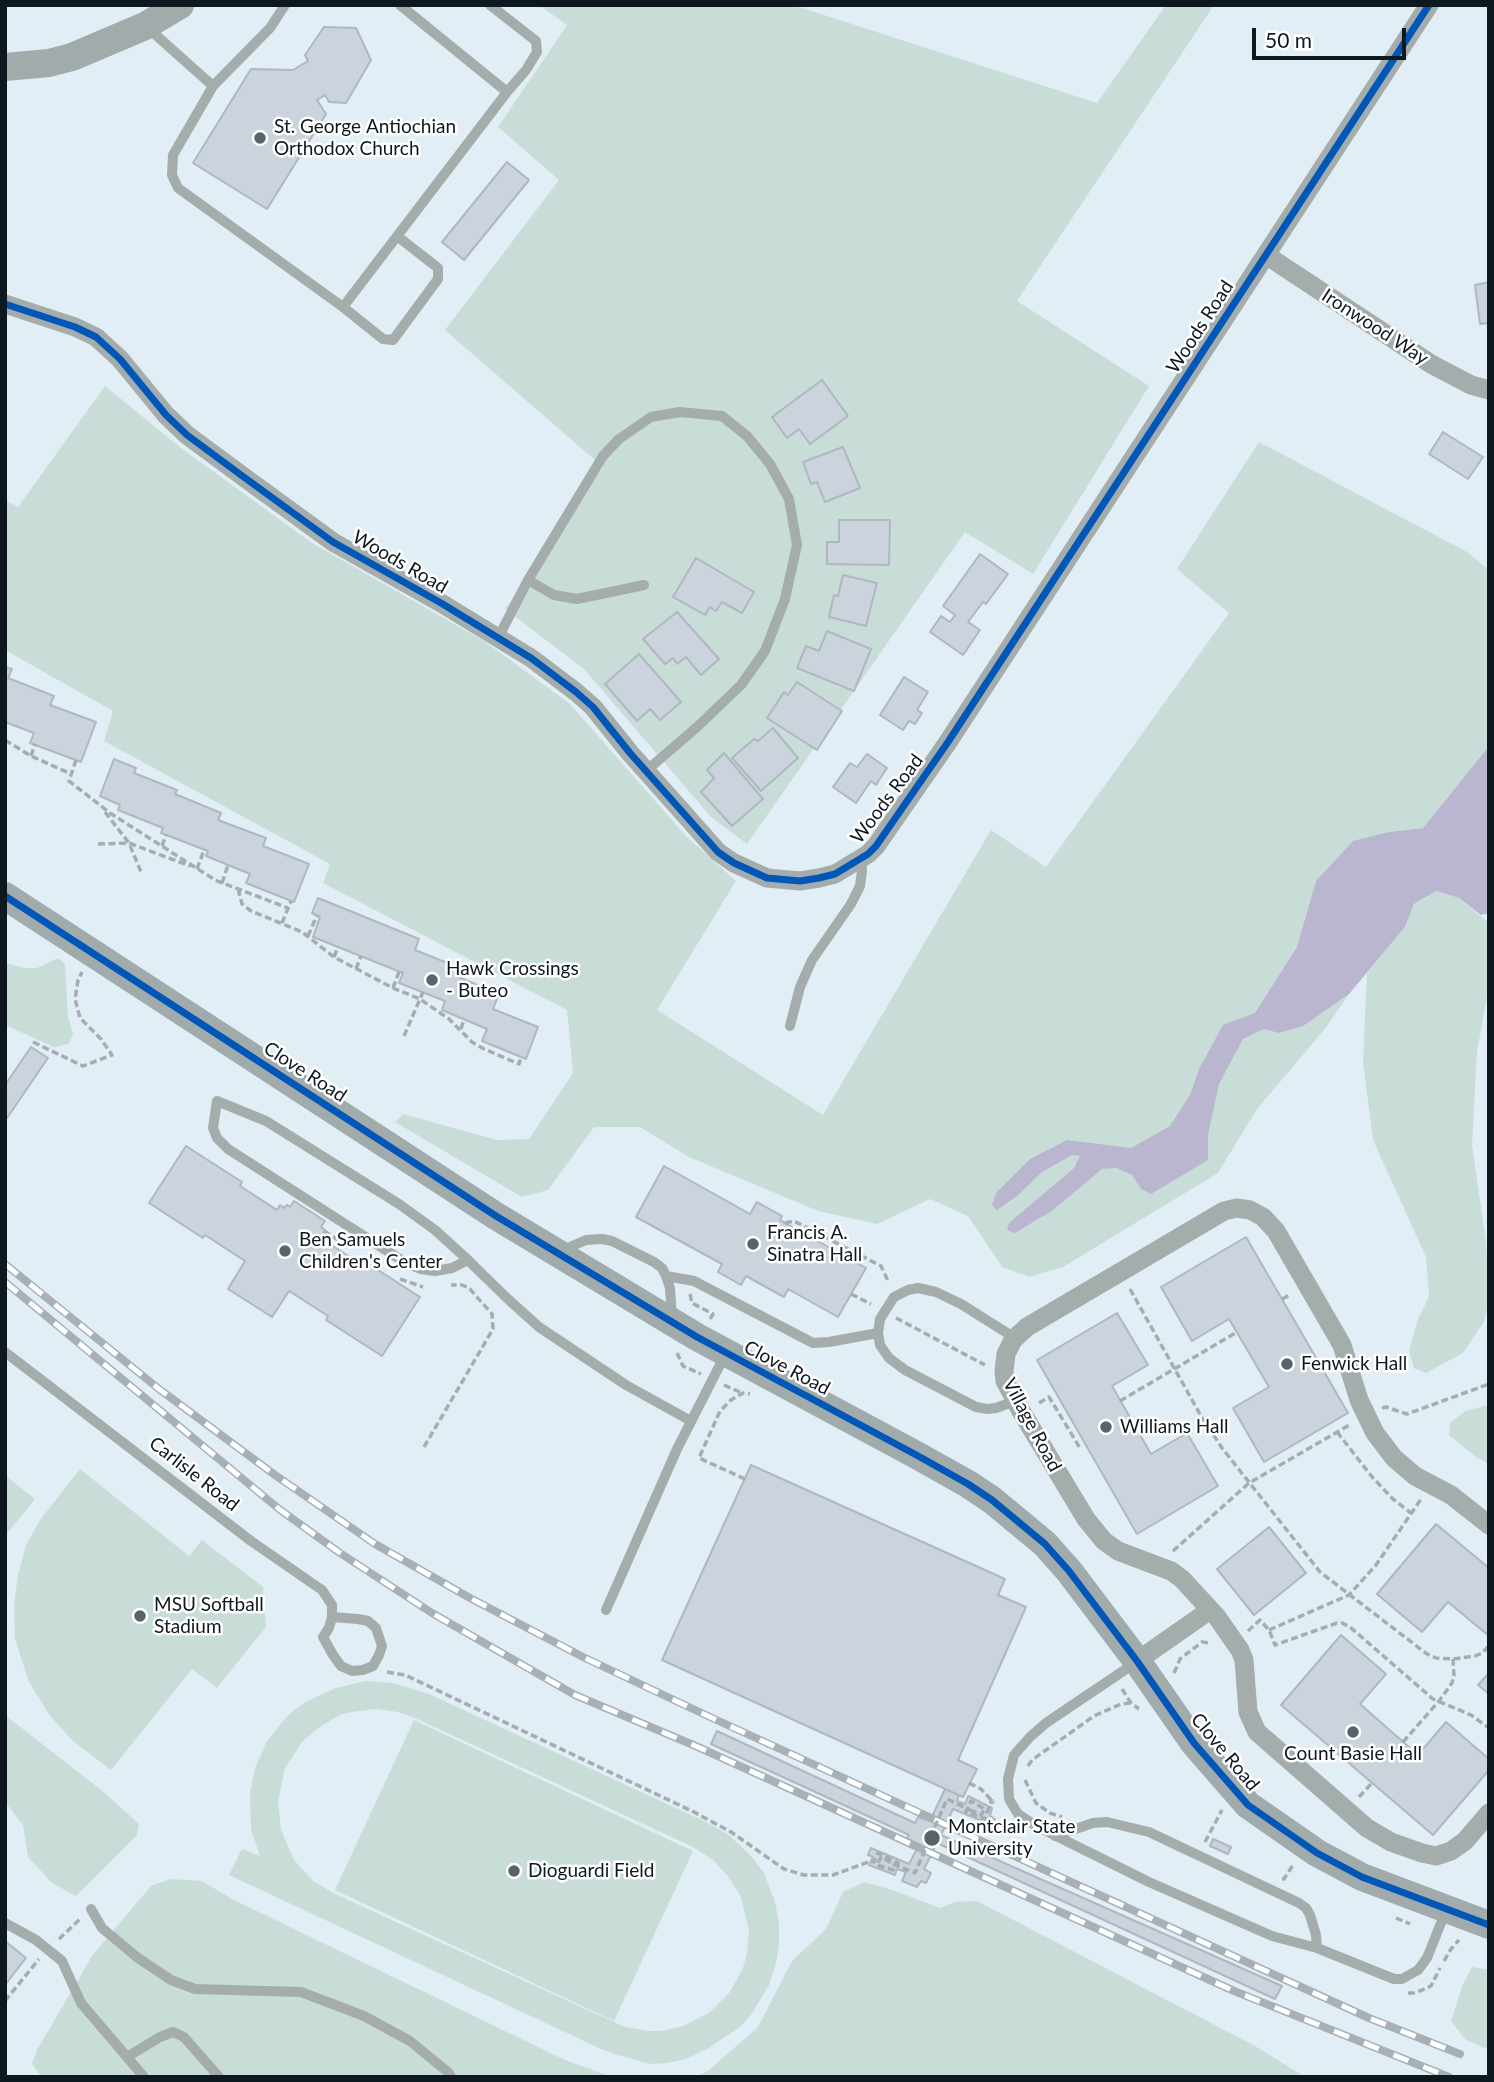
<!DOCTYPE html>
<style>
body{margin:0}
#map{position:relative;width:1494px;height:2082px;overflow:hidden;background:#e1eef6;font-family:Lato,sans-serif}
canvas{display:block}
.frame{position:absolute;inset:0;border:7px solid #0e191f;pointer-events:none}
.scale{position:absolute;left:1252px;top:28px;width:154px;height:32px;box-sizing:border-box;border:4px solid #0e191f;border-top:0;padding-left:9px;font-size:21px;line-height:24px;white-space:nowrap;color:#0e191f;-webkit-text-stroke:5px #fff;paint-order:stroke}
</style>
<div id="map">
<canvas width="1494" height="2082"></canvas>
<div class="frame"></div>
<div class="scale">50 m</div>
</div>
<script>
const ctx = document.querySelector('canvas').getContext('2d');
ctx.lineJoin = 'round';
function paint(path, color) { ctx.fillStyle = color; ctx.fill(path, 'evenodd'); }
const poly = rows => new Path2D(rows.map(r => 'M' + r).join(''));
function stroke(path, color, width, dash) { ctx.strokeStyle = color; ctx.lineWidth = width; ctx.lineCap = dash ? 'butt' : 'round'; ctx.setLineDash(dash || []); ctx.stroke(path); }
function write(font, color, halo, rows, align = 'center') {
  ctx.font = font + ' Lato,sans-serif'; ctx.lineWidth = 5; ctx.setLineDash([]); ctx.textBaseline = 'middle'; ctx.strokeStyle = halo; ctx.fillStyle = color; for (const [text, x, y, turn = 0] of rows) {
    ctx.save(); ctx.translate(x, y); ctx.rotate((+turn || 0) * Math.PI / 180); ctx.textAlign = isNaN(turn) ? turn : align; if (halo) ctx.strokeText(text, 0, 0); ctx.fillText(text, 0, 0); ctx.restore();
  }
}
const green = poly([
 [539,5,793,5,1097,103,1166,5,1214,5,1017,301,1149,386,1033,574,965,532,747,844,711,817,584,669,505,609,603,467,445,330,559,180,498,127,567,25],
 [105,386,181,448,312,543,484,641,569,703,686,836,736,881,657,1010,823,1115,991,830,1046,867,1229,613,1177,569,1259,442,1467,552,1489,570,1489,746,1423,828,1389,832,1349,994,1324,1030,1257,1109,1218,1173,1063,1267,1029,1277,1002,1267,968,1216,930,1199,877,1224,818,1211,689,1157,640,1127,594,1127,548,1190,522,1197,395,1122,403,1114,497,1140,529,1139,573,1073,567,1010,323,883,330,864,104,741,113,711,5,650,5,500,18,507],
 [1436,891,1459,898,1489,923,1489,985,1477,1052,1472,1145,1486,1242,1489,1299,1484,1322,1463,1353,1426,1373,1414,1368,1409,1351,1418,1319,1429,1297,1426,1257,1373,1140,1363,1062,1367,973,1405,927,1414,904],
 [58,958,65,964,68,1016,73,1034,68,1044,54,1047,5,1025,5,963,24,968,37,968],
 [1489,1405,1489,1464,1476,1457,1449,1435,1450,1423,1465,1411],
 [80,1469,189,1556,202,1540,263,1587,266,1627,217,1688,192,1669,111,1770,73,1741,50,1716,29,1682,15,1639,14,1606,18,1575,26,1545,40,1520],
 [5,1475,35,1499,5,1536],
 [365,1681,393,1683,429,1694,704,1821,729,1835,752,1857,764,1873,775,1902,779,1923,779,1945,776,1963,769,1985,751,2015,740,2027,707,2049,686,2059,667,2063,650,2064,615,2054,599,2048,229,1875,242,1849,260,1856,251,1830,250,1793,255,1768,267,1741,288,1715,305,1702,336,1688],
 [376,1709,398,1712,415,1718,693,1847,713,1860,727,1875,741,1897,749,1931,747,1953,743,1968,730,1992,709,2013,683,2026,661,2031,649,2031,625,2027,333,1893,313,1881,294,1860,281,1830,278,1802,285,1768,302,1742,318,1728,340,1715,352,1712],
 [5,1715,100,1789,139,1824,137,1835,76,1896,52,1883,28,1857,23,1825,5,1802],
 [414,1720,693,1851,614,2021,335,1890],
 [170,1879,202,1881,232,1899,565,2060,612,2077,42,2077,32,2064,37,2050,92,1956,151,1886],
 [864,1882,887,1888,940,1908,955,1902,977,1901,1255,2046,1305,2077,695,2077,708,2071,758,2027,792,1961,826,1929,843,1892],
 [1472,1967,1489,1970,1489,2050,1466,2040,1451,2021,1462,1987]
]);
const water = poly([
 [1489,746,1489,913,1481,915,1459,898,1436,891,1414,904,1405,927,1349,994,1303,1026,1279,1033,1264,1029,1243,1039,1219,1084,1208,1135,1208,1160,1151,1194,1141,1189,1132,1175,1116,1168,1102,1169,1053,1210,1015,1233,1007,1230,1009,1223,1074,1168,1080,1156,1072,1155,1042,1172,1017,1196,997,1210,992,1205,996,1193,1030,1159,1067,1140,1131,1148,1170,1126,1190,1095,1199,1069,1223,1025,1255,1013,1297,947,1316,881,1353,841,1389,832,1423,828]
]);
const building = poly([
 [324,27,356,28,371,60,346,103,329,102,325,95,317,100,326,114,267,209,193,163,251,69,293,70,308,61,305,55,324,27],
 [507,162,529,180,464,260,442,242,507,162],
 [1489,282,1489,323,1480,324,1475,285,1489,282],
 [822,380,848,416,810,444,799,429,787,438,772,417,822,380],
 [1443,432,1483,457,1468,479,1429,454,1443,432],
 [843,447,860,488,825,502,817,482,811,484,803,462,843,447],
 [839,520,890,520,889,565,827,564,827,542,839,542,839,520],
 [980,554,1008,574,986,604,983,602,968,622,980,630,963,655,930,632,941,616,950,622,955,615,943,606,980,554],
 [696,558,754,592,742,613,722,602,716,611,710,607,705,615,673,597,696,558],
 [843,575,877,583,866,626,829,617,834,595,838,596,843,575],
 [677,612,719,659,701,675,686,657,677,664,673,658,665,664,643,639,677,612],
 [827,631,871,649,854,691,797,668,806,646,819,651,827,631],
 [639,654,681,702,660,720,650,709,637,721,605,684,639,654],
 [5,667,12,669,8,678,54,696,50,705,96,722,81,762,30,743,34,733,5,722,5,667],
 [904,677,928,692,917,710,922,713,915,724,909,721,903,730,880,715,904,677],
 [797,682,842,711,817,750,767,718,784,692,788,695,797,682],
 [773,728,798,758,761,791,732,758,754,739,758,741,773,728],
 [724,753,763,799,732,826,701,792,714,778,707,770,724,753],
 [867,754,887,768,876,785,871,781,856,803,833,787,850,763,857,767,867,754],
 [114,759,136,768,134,773,177,790,175,794,221,813,218,820,266,838,263,846,309,864,294,902,246,883,250,874,206,856,208,851,161,833,163,828,118,810,120,805,100,796,114,759],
 [318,898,419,939,415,950,460,968,456,976,499,994,493,1009,538,1027,526,1059,482,1041,487,1029,442,1010,445,1001,399,983,403,973,313,937,320,917,312,913,318,898],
 [31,1047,48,1058,5,1121,5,1085,31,1047],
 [186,1146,242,1182,240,1186,277,1210,280,1205,284,1208,287,1205,290,1207,294,1201,325,1221,321,1227,325,1230,323,1234,328,1236,325,1241,362,1265,364,1261,420,1297,382,1356,326,1320,328,1316,289,1291,272,1317,228,1289,245,1261,205,1235,203,1238,149,1203,186,1146],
 [664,1166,750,1214,757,1202,782,1216,780,1220,866,1268,838,1317,788,1289,784,1297,746,1276,741,1285,718,1272,722,1264,636,1217,664,1166],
 [1246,1237,1348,1413,1264,1462,1233,1408,1269,1387,1229,1319,1192,1341,1161,1287,1246,1237],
 [1117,1313,1148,1365,1112,1386,1151,1454,1187,1433,1218,1486,1137,1534,1037,1360,1117,1313],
 [751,1465,1005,1579,998,1595,1026,1607,958,1760,977,1769,963,1797,662,1660,751,1465],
 [1436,1524,1489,1568,1489,1636,1448,1602,1422,1632,1377,1594,1436,1524],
 [1269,1527,1306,1573,1254,1615,1217,1569,1269,1527],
 [1341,1635,1386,1674,1360,1704,1418,1755,1446,1722,1489,1759,1489,1770,1433,1835,1281,1705,1341,1635],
 [1489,1673,1489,1694,1478,1685,1489,1673],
 [717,1731,915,1823,918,1817,930,1821,945,1789,959,1795,957,1801,965,1804,968,1796,992,1808,990,1816,995,1819,992,1825,953,1809,941,1835,1282,1986,1275,1999,937,1843,924,1869,931,1873,926,1883,921,1881,917,1887,902,1881,906,1872,897,1869,895,1875,869,1865,873,1857,868,1855,871,1848,909,1864,919,1845,907,1838,909,1835,711,1744,717,1731],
 [1213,1839,1231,1847,1228,1854,1210,1846,1213,1839],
 [5,1941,26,1958,5,1985,5,1941]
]);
const path = poly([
 [5,740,31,756,71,774],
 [31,756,35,744],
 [76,760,69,781,110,813,215,880,288,908],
 [105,812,129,843,141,872],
 [98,844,129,843,190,866],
 [162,846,166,835],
 [197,869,204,850],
 [222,883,228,865],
 [238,889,242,904,251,911,302,932,334,957,393,988,420,999,449,1019,472,1042,484,1049,519,1064,521,1057],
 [282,923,291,901],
 [308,936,317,915],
 [334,957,338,947],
 [356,969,361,956],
 [393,988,399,972],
 [461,1029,464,1019],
 [404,1036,423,992],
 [33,1042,83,1066,112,1055,101,1039,80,1018,75,999,78,980,82,972],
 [785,1223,794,1221,881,1266,889,1283],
 [324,1231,349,1247],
 [400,1279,423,1287],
 [1130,1289,1201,1416,1222,1448,1320,1572,1427,1654,1436,1658,1453,1659,1475,1656,1482,1653,1489,1646],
 [690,1294,692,1303,713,1314,710,1319],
 [851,1294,871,1304],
 [1282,1299,1290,1295],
 [896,1318,985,1365],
 [677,1353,683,1366,701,1374],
 [724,1385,742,1393],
 [1120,1401,1237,1332],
 [1039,1403,1049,1397,1080,1448],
 [1382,1408,1386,1407,1407,1414,1489,1384],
 [1337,1432,1373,1478,1393,1499,1411,1513],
 [424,1447,493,1329,492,1314,469,1288,462,1285,451,1285],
 [745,1479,699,1458,720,1411,731,1400,743,1393,750,1394],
 [1173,1551,1249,1483,1351,1424],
 [1269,1630,1349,1595,1376,1565,1421,1499],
 [1248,1631,1260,1620,1269,1630,1275,1645,1337,1623,1342,1623,1350,1627,1433,1699,1471,1715,1489,1728],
 [387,1672,405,1675,692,1811,731,1832,784,1869,804,1875,833,1875,871,1861,874,1862,878,1853,898,1863,893,1870,877,1865,881,1857,893,1864],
 [1174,1673,1180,1659,1202,1642,1211,1643],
 [1122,1689,1131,1703,1139,1709],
 [1403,1742,1439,1701,1452,1683,1454,1675,1453,1659],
 [1028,1766,1032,1760,1094,1716,1121,1704,1130,1703],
 [1025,1780,1036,1803,1050,1813,1062,1817],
 [969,1783,981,1789,994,1803],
 [1359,1797,1372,1783],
 [970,1810,981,1815,985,1809,971,1801,966,1812,985,1819,992,1799],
 [1205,1842,1222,1810],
 [1282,1879,1284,1879,1293,1865],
 [1396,1918,1410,1924],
 [59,1939,81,1918],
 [1444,1961,1451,1949,1459,1940],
 [1408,1993,1415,1993,1431,1986,1440,1968],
 [5,2001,39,1959]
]);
const lane = poly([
 [285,5,270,28,213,86,173,155,172,175,178,188,343,307,383,339,393,340,438,279,438,268,397,236],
 [400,5,507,92,526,70,537,52,536,41,490,5],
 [148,28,213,86],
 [343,307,507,92],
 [528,580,554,595,577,599,644,585],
 [498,638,528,580,603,456,619,439,651,417,680,412,722,416,747,436,770,464,789,499,797,545,785,599,765,651,741,685,697,727,646,771],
 [790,1026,800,987,812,960,851,904,860,886,862,871,861,859],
 [563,1250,586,1240,602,1239,612,1241,654,1262,662,1268,666,1276,670,1288,672,1318],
 [468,1260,452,1268,435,1271,421,1269,406,1263,228,1149,217,1138,213,1128,217,1101,266,1121,399,1204,435,1230,468,1260,477,1269,509,1300,539,1327,626,1385,691,1421],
 [666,1276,694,1281,813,1343,829,1342,878,1333],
 [5,1352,251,1541,322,1590,332,1605,332,1617,329,1628,323,1637,333,1655,341,1666,352,1671,363,1670,373,1666,379,1655,382,1646,376,1628,368,1621,358,1619,332,1617],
 [1015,1401,996,1408,987,1409,976,1407,905,1370,889,1358,880,1345,878,1333,880,1319,894,1297,908,1290,918,1288,936,1292,961,1304,1015,1338],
 [606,1610,677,1449,726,1353],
 [1135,1663,1046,1723,1030,1737,1014,1755,1008,1779,1009,1799,1018,1814,1036,1826,1149,1882,1272,1936,1317,1948,1394,1979,1402,1979,1418,1970,1427,1958,1445,1913],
 [1055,1836,1093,1823,1107,1822,1149,1832,1299,1903,1306,1908,1310,1915,1316,1935,1317,1948],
 [91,1909,102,1928,138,1958,171,1980,195,1989,301,1992,364,2016,410,2041,449,2073,451,2077],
 [5,1923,36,1940,62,1961,81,2003,144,2077],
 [127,2057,160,2037,173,2032,184,2037,219,2077]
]);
const street = poly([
 [1266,255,1431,364,1471,385,1489,390],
 [5,304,75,327,96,337,120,359,166,415,187,435,241,475,333,542,441,603,531,658,576,692,593,707,630,753,718,852,734,863,767,878,800,881,819,878,835,874,868,854,876,846,948,742,1429,5],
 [1489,1525,1451,1495,1415,1476,1394,1458,1375,1433,1359,1400,1342,1345,1276,1231,1263,1217,1250,1210,1237,1208,1224,1211,1027,1327,1013,1340,1006,1354,1004,1371,1005,1381,1021,1411,1086,1519,1104,1541,1118,1551,1171,1571,1182,1579,1217,1617,1240,1650,1244,1660,1248,1712,1257,1732,1367,1828,1391,1842,1422,1853,1436,1856,1451,1851,1465,1841,1489,1813],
 [1137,1661,1210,1610]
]);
const secondary = poly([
 [5,67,49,63,72,57,145,26,180,5],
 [5,896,496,1216,697,1337,920,1457,968,1484,992,1500,1045,1544,1069,1571,1137,1661,1194,1743,1248,1805,1317,1853,1362,1877,1489,1925]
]);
const rail = poly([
 [5,1264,159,1389,275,1475,375,1544,470,1598,583,1657,710,1717,1369,2018,1460,2054],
 [5,1282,279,1509,340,1553,432,1613,575,1695,698,1747,1234,1991,1449,2077]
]);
const pathBridge = poly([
 [893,1864,915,1873,947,1799,970,1810]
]);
const cycleway = poly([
 [5,304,75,327,96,337,120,359,166,415,187,435,241,475,333,542,441,603,531,658,576,692,593,707,630,753,718,852,734,863,767,878,800,881,819,878,835,874,868,854,876,846,948,742,1429,5],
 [5,896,496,1216,697,1337,920,1457,968,1484,992,1500,1045,1544,1069,1571,1137,1661,1194,1743,1248,1805,1317,1853,1362,1877,1489,1925]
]);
const markers = [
 [260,138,7,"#58646a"],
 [432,980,7,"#58646a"],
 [753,1244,7,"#58646a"],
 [285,1251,7,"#58646a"],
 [1287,1364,7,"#58646a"],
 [1106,1427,7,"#58646a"],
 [140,1616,7,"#58646a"],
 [1353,1732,7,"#58646a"],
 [932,1838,9,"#58646a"],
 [514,1871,7,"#58646a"]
];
const poiNames = [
 ["St. George Antiochian",274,127],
 ["Orthodox Church",274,149],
 ["Hawk Crossings",446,969],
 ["- Buteo",446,991],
 ["Francis A.",767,1233],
 ["Sinatra Hall",767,1255],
 ["Ben Samuels",299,1240],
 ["Children's Center",299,1262],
 ["Fenwick Hall",1301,1364],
 ["Williams Hall",1120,1427],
 ["MSU Softball",154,1605],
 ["Stadium",154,1627],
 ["Count Basie Hall",1353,1754,"center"],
 ["Montclair State",948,1827],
 ["University",948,1849],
 ["Dioguardi Field",528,1871]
];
const streetNames = [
 ["Woods Road",1200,327,-57],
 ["Ironwood Way",1375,327,33],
 ["Woods Road",400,562,30],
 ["Woods Road",887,799,-53],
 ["Clove Road",305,1072,33],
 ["Clove Road",787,1368,28],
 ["Village Road",1032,1425,62],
 ["Carlisle Road",194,1474,38],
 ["Clove Road",1225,1752,50]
];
paint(green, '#c9ddd8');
paint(water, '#bab6cf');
paint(building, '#cbd3dd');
stroke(building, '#afb7c0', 2);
stroke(path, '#a5adb0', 3.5, [7, 3.5]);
stroke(lane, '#a5acac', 10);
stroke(street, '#a5acac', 19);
stroke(secondary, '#a2abac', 28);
stroke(rail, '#a7b0b4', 8);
stroke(rail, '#fff', 5, [16]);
stroke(pathBridge, '#a5adb0', 3.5, [7, 3.5]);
stroke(cycleway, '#0057b8', 7);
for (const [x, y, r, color] of markers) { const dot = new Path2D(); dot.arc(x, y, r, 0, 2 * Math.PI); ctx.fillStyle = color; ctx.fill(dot); stroke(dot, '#fff', 2.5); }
write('19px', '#0e191f', '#fff', poiNames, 'left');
write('19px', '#0e191f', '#fff', streetNames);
</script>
